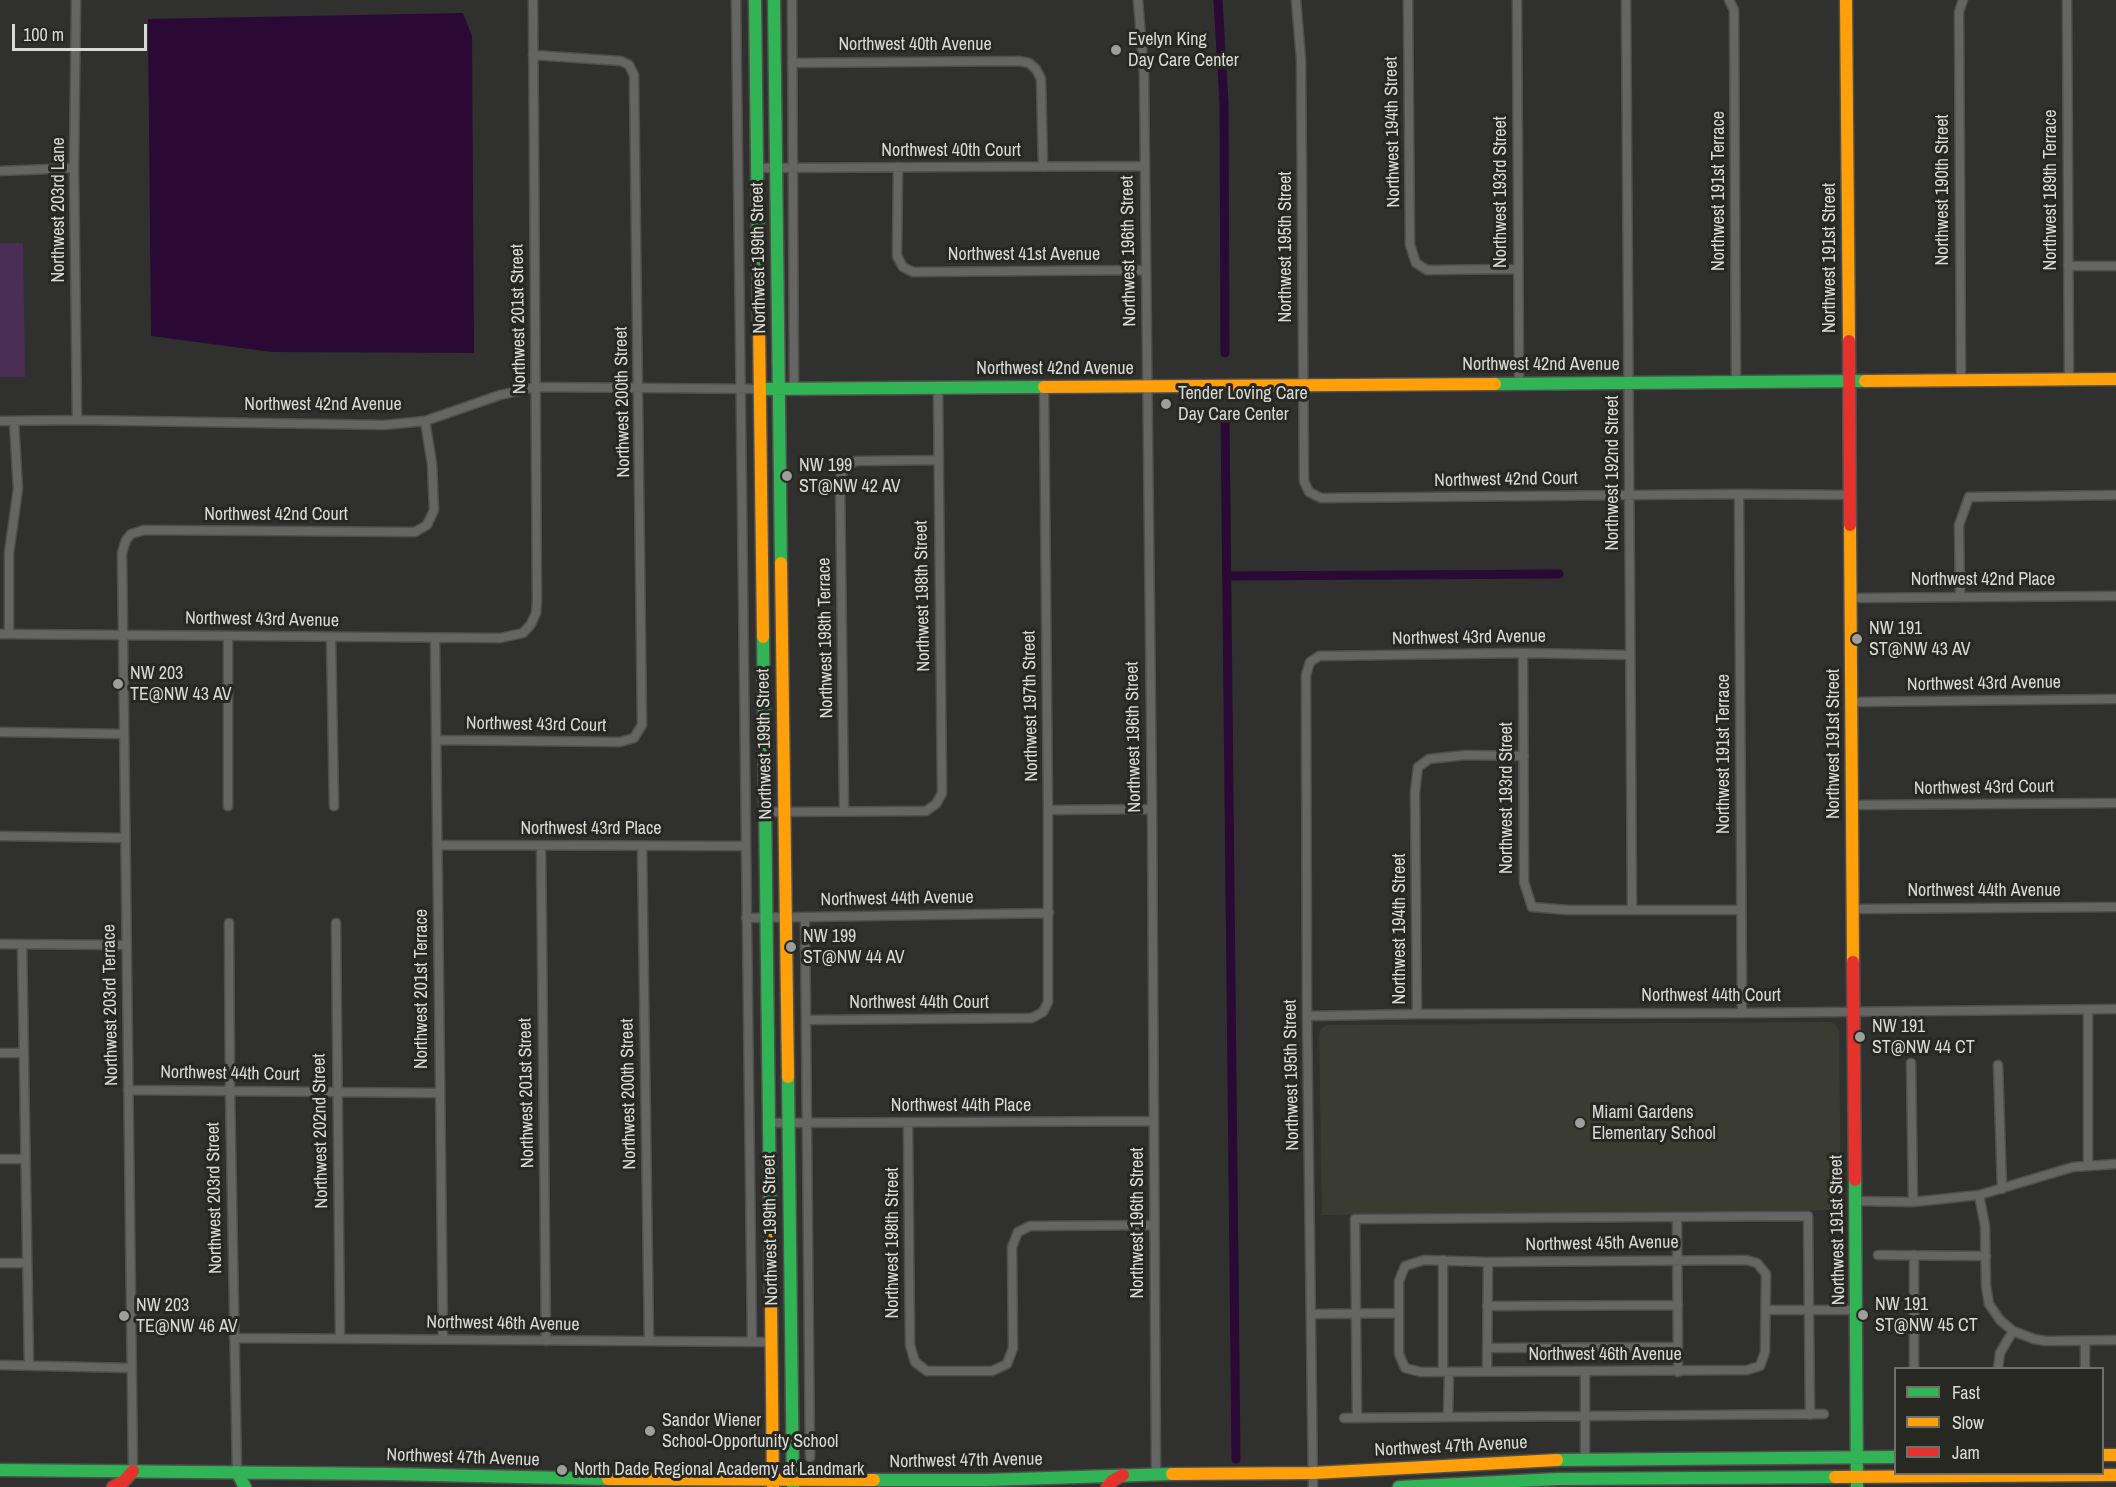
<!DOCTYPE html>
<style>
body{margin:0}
#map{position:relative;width:2116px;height:1487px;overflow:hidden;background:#30312e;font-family:"Archivo Narrow",sans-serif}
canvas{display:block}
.legend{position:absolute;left:1894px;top:1367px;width:210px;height:108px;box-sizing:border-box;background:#282823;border:2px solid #6f6f6b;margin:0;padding:8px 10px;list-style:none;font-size:18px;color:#d9d9d6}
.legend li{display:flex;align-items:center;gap:12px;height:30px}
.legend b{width:30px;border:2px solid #6f6f6b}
.scale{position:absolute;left:12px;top:24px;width:135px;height:27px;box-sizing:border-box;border:3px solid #d9d9d6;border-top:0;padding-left:8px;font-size:18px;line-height:21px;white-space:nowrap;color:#d9d9d6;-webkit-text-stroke:4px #282823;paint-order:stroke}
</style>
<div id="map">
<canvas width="2116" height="1487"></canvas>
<ul class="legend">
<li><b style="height:8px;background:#30b455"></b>Fast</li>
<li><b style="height:8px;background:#ff9f0a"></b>Slow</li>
<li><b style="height:8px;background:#e5322d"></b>Jam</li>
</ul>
<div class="scale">100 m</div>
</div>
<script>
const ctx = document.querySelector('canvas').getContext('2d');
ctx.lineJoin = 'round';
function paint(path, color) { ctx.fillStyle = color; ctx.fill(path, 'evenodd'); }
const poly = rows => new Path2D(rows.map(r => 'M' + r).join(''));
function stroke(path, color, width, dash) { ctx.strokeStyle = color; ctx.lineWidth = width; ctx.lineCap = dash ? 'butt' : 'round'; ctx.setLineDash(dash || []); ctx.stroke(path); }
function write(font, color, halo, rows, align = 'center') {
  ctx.font = font + ' "Archivo Narrow",sans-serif'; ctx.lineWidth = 6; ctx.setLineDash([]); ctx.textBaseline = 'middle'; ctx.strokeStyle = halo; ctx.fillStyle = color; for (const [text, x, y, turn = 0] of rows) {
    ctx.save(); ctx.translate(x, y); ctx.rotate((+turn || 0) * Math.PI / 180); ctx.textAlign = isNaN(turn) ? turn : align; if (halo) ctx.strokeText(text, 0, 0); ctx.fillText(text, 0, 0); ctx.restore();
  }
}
const built = poly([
 [1831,1022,1836,1025,1839,1031,1841,1210,1322,1215,1319,1035,1321,1029,1327,1025]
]);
const green = poly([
 [0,243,23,243,25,377,0,377]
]);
const water = poly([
 [463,13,472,36,474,353,272,352,151,336,148,19]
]);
const canal = poly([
 [1218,0,1224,103,1225,353],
 [1225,415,1236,1459],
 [1227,576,1559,574]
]);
const street = poly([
 [76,0,74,168,77,420],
 [736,0,752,1342],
 [792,0,794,390],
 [1138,0,1144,74,1152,809,1156,1474],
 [1296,0,1301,59,1304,481,1309,492,1321,498,1739,494,1850,495],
 [1408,0,1410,245,1416,263,1427,270,1518,269],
 [1517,0,1519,383],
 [1626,0,1632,909],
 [1729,0,1734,10,1736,382],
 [2067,0,2069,379],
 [792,63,1019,61,1029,63,1036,69,1041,79,1043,167],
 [898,167,897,256,903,267,913,272,1145,270],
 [757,168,1145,166],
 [0,171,74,168],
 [2068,266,2116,266],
 [1961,380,1959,12,1963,0],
 [0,421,77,420,384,425,425,421,500,395,536,387,760,389],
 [1739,494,1742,1013],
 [1960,597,1959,525,1969,497,2116,495],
 [1851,598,2116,596],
 [0,634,500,638,523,633,531,624,536,613,537,602,533,0],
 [9,634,9,553,18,489,14,422],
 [228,636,228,806],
 [331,637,334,806],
 [435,638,443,1339],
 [1523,653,1524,882,1532,907,1568,910,1741,910],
 [1852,702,2116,699],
 [0,732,124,734],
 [436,740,620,742,634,738,642,725,634,75,629,65,621,61,533,55],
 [1852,805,2116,803],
 [1048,810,1152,809],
 [844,811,840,478,846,466,856,461,938,460],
 [765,812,926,811,936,804,942,793,938,387],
 [0,836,125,838],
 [437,845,745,846],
 [541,846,546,1341],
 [642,846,649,1341],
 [1853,909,2116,907],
 [805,917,810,1457],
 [746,918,1049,913],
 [229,923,230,1091,237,1472],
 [336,923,340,1339],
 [0,944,126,945],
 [22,944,29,1365],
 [1417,1014,1415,792,1418,767,1429,759,1466,755,1524,756],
 [1307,1016,1417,1014,1742,1013,2116,1009],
 [806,1020,1032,1018,1043,1012,1048,1002,1048,810,1044,387],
 [0,1053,23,1053],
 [1911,1063,1913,1202],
 [1998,1065,2002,1189],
 [128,1090,439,1093],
 [768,1123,1154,1121],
 [908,1123,910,1345,915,1362,927,1371,992,1371,1007,1364,1013,1348,1012,1247,1018,1232,1030,1226,1154,1225],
 [0,1159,25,1159],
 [2088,1165,2088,1010],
 [1979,1195,1985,1226,1986,1286,1989,1304,2000,1320,2013,1331,2034,1339,2046,1341,2116,1340],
 [1856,1201,1913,1202,1979,1195,2073,1167,2116,1164],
 [1677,1218,1678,1372],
 [1878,1255,1986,1256],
 [1914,1255,1914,1368],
 [1424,1260,1488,1262,1746,1260,1757,1263,1766,1274,1765,1352,1760,1366,1747,1370,1421,1372,1405,1368,1399,1354,1399,1281,1405,1266,1424,1260],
 [1443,1260,1443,1372],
 [0,1263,27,1263],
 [1487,1306,1678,1305],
 [1766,1310,1857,1310],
 [1312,1314,1399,1313],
 [234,1338,771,1342],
 [1487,1348,1678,1347],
 [0,1365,131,1368],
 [1998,1368,2000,1353,2013,1331],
 [2085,1368,2085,1341],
 [1487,1371,1488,1262],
 [1448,1416,1449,1372],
 [1357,1417,1355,1219,1808,1216,1810,1415],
 [1344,1418,1824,1414],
 [1585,1459,1585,1372],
 [133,1471,123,635,122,553,126,540,131,534,144,530,415,532,427,525,434,510,432,464,425,421],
 [1313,1487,1307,1016,1306,675,1310,662,1319,656,1523,653,1629,655]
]);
const fast = poly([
 [755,0,759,324],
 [774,0,781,563],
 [1495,384,1865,381],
 [760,389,1044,387],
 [763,637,770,1206],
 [788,1077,793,1487],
 [1855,1180,1857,1487],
 [1557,1460,1896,1457],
 [0,1470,388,1474,608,1479],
 [237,1472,245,1487],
 [874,1480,986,1480,1172,1474],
 [1399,1487,1558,1479,1835,1477]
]);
const slow = poly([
 [1846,0,1849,341],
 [759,324,763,637],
 [1865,381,2116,379],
 [1044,387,1495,384],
 [1850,525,1853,962],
 [781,563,788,1077],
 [770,1206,773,1487],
 [2102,1455,2116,1455],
 [1172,1474,1313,1473,1557,1460],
 [1835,1477,2116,1475],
 [608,1479,874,1480]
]);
const jam = poly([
 [1849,341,1850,525],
 [1853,962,1855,1180],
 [113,1487,124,1481,133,1471],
 [1107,1487,1112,1481,1123,1475]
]);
const markers = [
 [1116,50,6,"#9e9e9b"],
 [1166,404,6,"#9e9e9b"],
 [787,476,6,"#9e9e9b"],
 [1857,639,6,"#9e9e9b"],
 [118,684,6,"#9e9e9b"],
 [791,947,6,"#9e9e9b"],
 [1860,1037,6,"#9e9e9b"],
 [1580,1123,6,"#9e9e9b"],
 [1863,1315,6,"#9e9e9b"],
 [124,1316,6,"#9e9e9b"],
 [650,1431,6,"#9e9e9b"],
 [562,1470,6,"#9e9e9b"]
];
const poiNames = [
 ["Evelyn King",1128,40],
 ["Day Care Center",1128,61],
 ["Tender Loving Care",1178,394],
 ["Day Care Center",1178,415],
 ["NW 199",799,466],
 ["ST@NW 42 AV",799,487],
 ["NW 191",1869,629],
 ["ST@NW 43 AV",1869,650],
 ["NW 203",130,674],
 ["TE@NW 43 AV",130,695],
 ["NW 199",803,937],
 ["ST@NW 44 AV",803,958],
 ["NW 191",1872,1027],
 ["ST@NW 44 CT",1872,1048],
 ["Miami Gardens",1592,1113],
 ["Elementary School",1592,1134],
 ["NW 191",1875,1305],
 ["ST@NW 45 CT",1875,1326],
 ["NW 203",136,1306],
 ["TE@NW 46 AV",136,1327],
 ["Sandor Wiener",662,1421],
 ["School-Opportunity School",662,1442],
 ["North Dade Regional Academy at Landmark",574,1470]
];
const streetNames = [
 ["Northwest 40th Avenue",915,45],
 ["Northwest 194th Street",1393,132,-91],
 ["Northwest 40th Court",951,151],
 ["Northwest 190th Street",1943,190,-90],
 ["Northwest 189th Terrace",2051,190,-90],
 ["Northwest 191st Terrace",1719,191,-90],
 ["Northwest 193rd Street",1501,192,-90],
 ["Northwest 203rd Lane",59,210,-90],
 ["Northwest 195th Street",1286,247,-90],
 ["Northwest 196th Street",1129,251,-91],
 ["Northwest 41st Avenue",1024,255],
 ["Northwest 199th Street",759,258,-91],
 ["Northwest 191st Street",1830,258,-90],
 ["Northwest 201st Street",519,319,-91],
 ["Northwest 42nd Avenue",1541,365],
 ["Northwest 42nd Avenue",1055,369],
 ["Northwest 200th Street",623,402,-91],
 ["Northwest 42nd Avenue",323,405],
 ["Northwest 192nd Street",1613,473,-90],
 ["Northwest 42nd Court",1506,480,-1],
 ["Northwest 42nd Court",276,515],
 ["Northwest 42nd Place",1983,580],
 ["Northwest 198th Street",923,596,-91],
 ["Northwest 43rd Avenue",262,620,1],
 ["Northwest 198th Terrace",826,638,-91],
 ["Northwest 43rd Avenue",1469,638,-1],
 ["Northwest 43rd Avenue",1984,684,-1],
 ["Northwest 197th Street",1031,706,-91],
 ["Northwest 43rd Court",536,725,1],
 ["Northwest 196th Street",1134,737,-91],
 ["Northwest 199th Street",765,744,-91],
 ["Northwest 191st Street",1834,744,-90],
 ["Northwest 191st Terrace",1724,754,-90],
 ["Northwest 43rd Court",1984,788,-1],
 ["Northwest 193rd Street",1507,798,-90],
 ["Northwest 43rd Place",591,829],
 ["Northwest 44th Avenue",1984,891],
 ["Northwest 44th Avenue",897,899,-1],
 ["Northwest 194th Street",1400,929,-90],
 ["Northwest 201st Terrace",422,989,-90],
 ["Northwest 44th Court",1711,996],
 ["Northwest 44th Court",919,1003],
 ["Northwest 203rd Terrace",111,1005,-91],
 ["Northwest 44th Court",230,1074,1],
 ["Northwest 195th Street",1292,1075,-91],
 ["Northwest 201st Street",527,1093,-91],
 ["Northwest 200th Street",629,1094,-91],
 ["Northwest 44th Place",961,1106],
 ["Northwest 202nd Street",321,1131,-91],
 ["Northwest 203rd Street",215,1198,-91],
 ["Northwest 196th Street",1138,1223,-90],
 ["Northwest 199th Street",771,1230,-91],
 ["Northwest 191st Street",1838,1230,-91],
 ["Northwest 198th Street",893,1243,-90],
 ["Northwest 45th Avenue",1602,1244,-1],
 ["Northwest 46th Avenue",503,1324,1],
 ["Northwest 46th Avenue",1605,1355],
 ["Northwest 47th Avenue",1451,1447,-3],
 ["Northwest 47th Avenue",463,1458,2],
 ["Northwest 47th Avenue",966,1461,-1]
];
paint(built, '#3a3b31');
paint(green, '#4b2e56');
paint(water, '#2a0934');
stroke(canal, '#2a0934', 9);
stroke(street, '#4f4f4c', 11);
stroke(fast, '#4f4f4c', 15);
stroke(slow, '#4f4f4c', 15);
stroke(jam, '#4f4f4c', 15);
stroke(street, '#656563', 8);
stroke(fast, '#30b455', 12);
stroke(slow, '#ff9f0a', 12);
stroke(jam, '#e5322d', 12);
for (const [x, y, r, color] of markers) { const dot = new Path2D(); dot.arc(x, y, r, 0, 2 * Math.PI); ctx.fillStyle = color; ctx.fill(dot); stroke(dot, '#282823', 2); }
write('18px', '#d9d9d6', '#282823', poiNames, 'left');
write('18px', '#d9d9d6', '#282823', streetNames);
</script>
